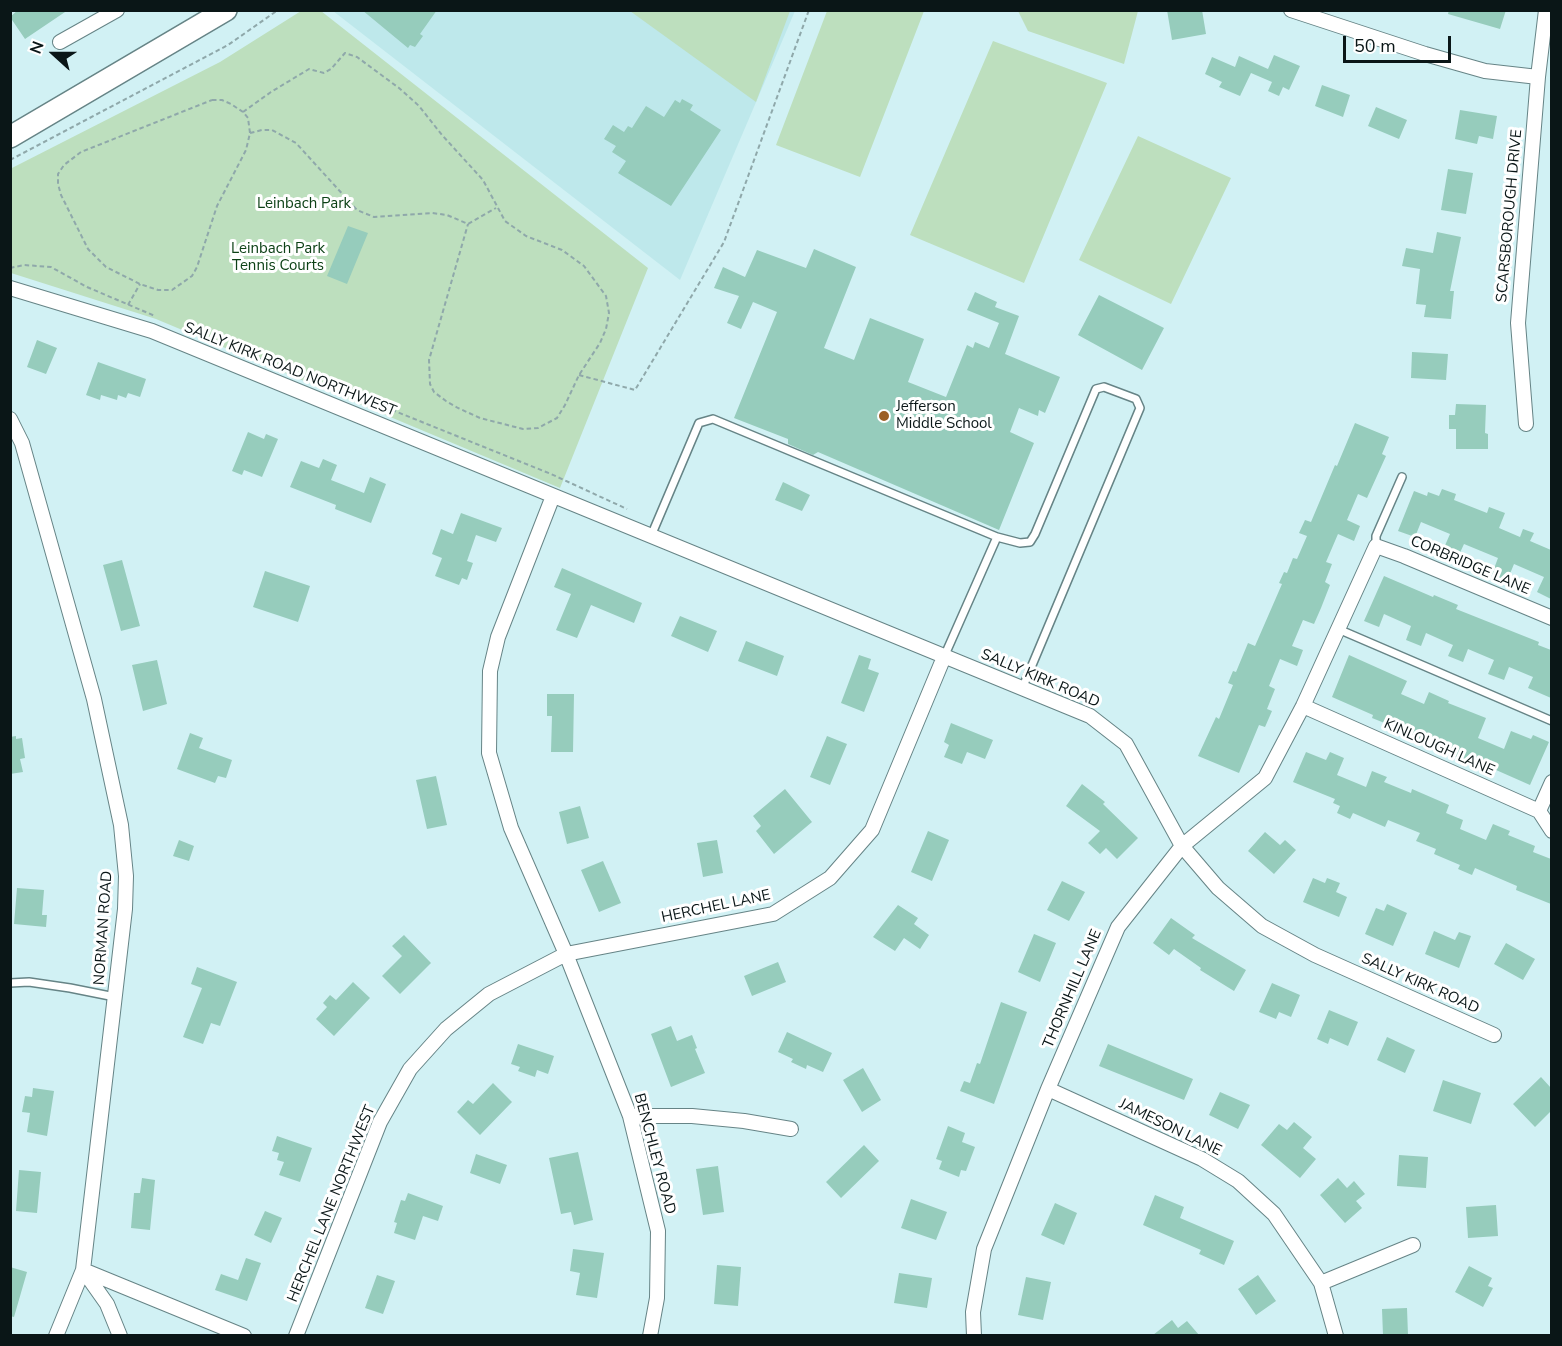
<!DOCTYPE html>
<style>
body{margin:0}
#map{position:relative;width:1562px;height:1346px;overflow:hidden;background:#d1f1f4;font-family:"Nunito Sans",sans-serif}
canvas{display:block}
.frame{position:absolute;inset:0;border:12px solid #0a1617;pointer-events:none}
.north{position:absolute;left:24px;top:24px;width:60px;height:60px;-webkit-text-stroke:4px #fff;paint-order:stroke;rotate:291deg;font-size:16px;font-weight:700;line-height:24px;text-align:center;color:#0a1617}
.north::after{content:'';display:block;margin:auto;width:21px;height:27px;background:#0a1617;clip-path:polygon(50% 0,100% 100%,50% 72%,0 100%)}
.scale{position:absolute;left:1343px;top:36px;width:108px;height:27px;box-sizing:border-box;border:3px solid #0a1617;border-top:0;padding-left:8px;font-size:18px;line-height:21px;white-space:nowrap;color:#0a1617;-webkit-text-stroke:4px #fff;paint-order:stroke}
</style>
<div id="map">
<canvas width="1562" height="1346"></canvas>
<div class="frame"></div>
<div class="north">N</div>
<div class="scale">50 m</div>
</div>
<script>
const ctx = document.querySelector('canvas').getContext('2d');
ctx.lineJoin = 'round';
function paint(path, color) { ctx.fillStyle = color; ctx.fill(path, 'evenodd'); }
const poly = rows => new Path2D(rows.map(r => 'M' + r).join(''));
function stroke(path, color, width, dash) { ctx.strokeStyle = color; ctx.lineWidth = width; ctx.lineCap = dash ? 'butt' : 'round'; ctx.setLineDash(dash || []); ctx.stroke(path); }
function write(font, color, halo, rows, align = 'center') {
  ctx.font = font + ' "Nunito Sans",sans-serif'; ctx.lineWidth = 6; ctx.setLineDash([]); ctx.textBaseline = 'middle'; ctx.strokeStyle = halo; ctx.fillStyle = color; for (const [text, x, y, turn = 0] of rows) {
    ctx.save(); ctx.translate(x, y); ctx.rotate((+turn || 0) * Math.PI / 180); ctx.textAlign = isNaN(turn) ? turn : align; if (halo) ctx.strokeText(text, 0, 0); ctx.fillText(text, 0, 0); ctx.restore();
  }
}
const built = poly([
 [333,11,795,11,680,280]
]);
const green = poly([
 [301,11,321,11,648,268,560,488,156,319,11,273,10,169,220,62],
 [630,11,790,10,790,11,756,102],
 [827,11,924,11,860,177,776,145],
 [1018,11,1138,11,1124,64,1028,31],
 [993,41,1107,83,1024,283,910,235],
 [1138,136,1231,178,1171,304,1079,260]
]);
const building = poly([
 [18,10,68,10,25,39,10,17],
 [362,10,437,10,420,34,423,36,415,47,410,45,408,48],
 [1167,10,1202,10,1206,34,1172,40],
 [1449,10,1506,10,1500,29,1448,14],
 [1274,55,1300,66,1289,90,1283,87,1279,96,1268,91,1272,82,1251,73,1240,96,1219,87,1222,82,1205,74,1212,57,1235,67,1239,56,1268,69],
 [1322,85,1350,95,1343,117,1315,106],
 [682,99,693,105,690,110,721,130,671,206,618,173,626,161,612,152,616,146,604,139,613,125,624,132,628,126,632,128,646,106,664,117,675,100,680,103],
 [1376,107,1407,120,1399,139,1368,126],
 [1460,110,1497,116,1493,139,1479,136,1477,144,1455,139],
 [1448,169,1473,173,1466,214,1441,210],
 [348,226,368,233,347,284,327,276],
 [1437,232,1461,237,1450,291,1454,291,1451,319,1424,317,1426,305,1416,304,1420,269,1402,266,1406,248,1433,253],
 [814,249,856,267,824,348,854,360,870,318,924,339,908,382,946,397,967,345,973,348,975,342,989,348,999,323,967,310,975,292,997,302,995,307,1019,316,1005,354,1060,377,1045,413,1039,410,1038,416,1019,408,1010,432,1034,443,999,530,818,452,813,455,788,444,788,439,734,418,777,312,753,302,741,329,727,323,739,296,714,288,723,267,745,277,757,250,806,268],
 [1099,295,1164,328,1142,370,1078,335],
 [37,340,57,348,46,374,27,367],
 [1412,352,1448,354,1446,380,1411,378],
 [98,362,146,379,140,397,128,393,126,398,118,395,117,400,101,395,100,400,86,395],
 [1456,404,1486,405,1485,433,1488,434,1488,449,1456,449,1456,429,1449,429,1449,415,1455,415],
 [1355,423,1389,437,1382,454,1386,456,1367,498,1358,494,1347,520,1360,526,1354,541,1338,534,1326,562,1332,564,1325,582,1330,585,1321,608,1314,624,1303,620,1292,646,1303,650,1297,666,1280,659,1269,686,1275,689,1267,709,1272,711,1265,727,1259,725,1239,773,1198,756,1216,717,1219,719,1233,685,1228,683,1233,671,1236,672,1248,643,1255,646,1282,584,1279,583,1284,572,1287,573,1293,558,1297,559,1307,536,1299,533,1305,520,1311,522,1335,465,1337,466],
 [248,432,264,439,266,434,278,439,262,477,244,470,242,475,232,471],
 [323,459,337,465,331,480,364,493,370,477,386,484,371,523,335,509,336,505,290,487,301,461,319,468],
 [783,482,810,495,802,511,775,500],
 [1442,489,1456,494,1454,500,1487,513,1489,507,1505,513,1499,528,1520,537,1523,529,1534,533,1530,541,1551,550,1551,599,1537,592,1544,577,1514,564,1507,581,1492,574,1498,558,1464,544,1458,557,1443,550,1450,534,1421,522,1415,537,1398,531,1414,491,1427,496,1428,492,1439,496],
 [461,513,502,528,496,542,476,535,467,561,473,563,467,580,462,578,459,585,435,576,442,558,432,554,441,529,453,534],
 [122,560,140,626,121,631,103,565],
 [562,568,642,603,634,623,591,605,577,638,556,630,571,594,554,587],
 [265,571,310,586,298,622,253,607],
 [1384,576,1433,597,1434,595,1458,605,1456,609,1539,642,1538,645,1551,650,1551,698,1528,688,1533,677,1509,667,1504,680,1488,674,1494,660,1468,649,1463,662,1448,656,1453,645,1426,633,1421,646,1406,640,1411,626,1384,614,1379,627,1364,621],
 [680,616,717,631,708,652,671,636],
 [746,641,784,656,777,676,738,661],
 [859,655,871,659,868,669,879,673,864,712,841,703],
 [1349,655,1407,681,1401,694,1424,704,1429,692,1449,701,1448,703,1486,718,1478,738,1504,749,1511,731,1531,739,1533,735,1549,742,1530,785,1487,766,1486,769,1451,755,1452,753,1386,726,1387,724,1372,718,1373,715,1332,697],
 [157,660,167,704,143,711,132,665],
 [547,694,574,694,573,752,551,752,552,716,547,716],
 [951,723,993,740,985,759,967,752,962,764,944,757,949,745,944,742],
 [190,733,203,738,199,748,232,760,226,778,218,776,215,783,177,769],
 [16,736,16,739,22,738,25,758,20,759,23,772,10,774,10,737],
 [827,736,847,744,830,785,810,777],
 [1306,752,1326,760,1330,752,1344,758,1337,775,1366,787,1372,771,1387,777,1384,782,1411,793,1412,789,1449,805,1446,813,1463,820,1460,829,1486,840,1493,824,1510,831,1508,835,1535,846,1533,852,1551,859,1551,904,1516,890,1517,886,1475,868,1472,875,1458,869,1460,865,1434,854,1436,849,1416,841,1420,833,1388,820,1385,827,1353,813,1350,819,1337,813,1340,806,1333,803,1335,799,1293,782],
 [436,776,447,825,427,829,416,780],
 [1082,784,1105,802,1103,804,1138,838,1117,859,1106,848,1100,854,1088,843,1100,831,1066,806],
 [785,789,812,822,774,854,756,831,761,826,753,816],
 [580,806,589,838,567,844,559,812],
 [928,831,949,840,932,881,911,872],
 [1265,832,1280,845,1285,840,1296,850,1274,874,1248,851],
 [179,840,194,846,189,861,173,856],
 [717,840,723,873,703,877,697,843],
 [603,861,621,903,599,912,581,870],
 [1313,878,1325,883,1327,878,1340,883,1336,892,1347,897,1339,917,1303,902],
 [1062,881,1085,892,1069,921,1047,910],
 [17,888,44,890,42,915,47,915,46,927,14,924],
 [1387,904,1407,913,1393,946,1365,934,1376,908,1384,911],
 [898,905,918,918,914,924,929,935,920,949,904,938,895,951,873,937],
 [1171,918,1195,935,1192,938,1246,970,1234,991,1200,970,1201,968,1174,949,1169,955,1153,943],
 [1434,931,1455,940,1459,932,1471,936,1459,968,1425,954],
 [1034,934,1056,943,1040,982,1018,972],
 [404,935,431,963,400,994,382,976,402,956,392,946],
 [1506,943,1535,959,1523,980,1494,964],
 [778,962,786,982,752,996,744,976],
 [197,967,237,982,220,1026,211,1023,203,1044,183,1037,202,988,191,984],
 [353,982,370,998,334,1036,316,1019,327,1007,323,1003,330,995,336,1000],
 [1272,983,1300,995,1291,1017,1279,1012,1276,1019,1259,1012],
 [1001,1002,1027,1012,994,1104,960,1091,964,1081,970,1083,977,1063,980,1064],
 [1329,1010,1358,1022,1348,1046,1330,1038,1328,1044,1317,1039],
 [671,1026,677,1041,692,1035,697,1048,695,1049,705,1073,671,1087,651,1034],
 [787,1032,832,1053,823,1072,807,1065,806,1069,791,1062,793,1059,778,1052],
 [1387,1037,1415,1050,1405,1073,1377,1060],
 [518,1044,554,1056,548,1074,537,1070,535,1077,518,1071,520,1067,511,1064],
 [1108,1044,1193,1079,1184,1100,1099,1066],
 [863,1068,881,1100,862,1112,843,1080],
 [1541,1077,1551,1088,1551,1111,1535,1127,1513,1104],
 [1443,1080,1481,1093,1471,1124,1433,1111],
 [493,1083,512,1102,480,1135,457,1112,468,1100,473,1104],
 [33,1088,54,1091,47,1136,27,1132,30,1113,22,1112,25,1096,32,1097],
 [1220,1092,1250,1105,1238,1129,1209,1115],
 [1294,1122,1312,1137,1303,1148,1316,1159,1300,1178,1261,1145,1279,1124,1287,1130],
 [948,1126,965,1133,962,1142,975,1147,966,1171,961,1170,959,1177,939,1169,942,1161,936,1159],
 [277,1136,312,1148,300,1182,279,1175,284,1162,277,1160,279,1153,272,1151],
 [864,1145,879,1161,841,1198,826,1182],
 [578,1152,593,1220,574,1225,571,1212,561,1214,549,1158],
 [476,1154,507,1165,500,1184,470,1173],
 [1399,1155,1428,1157,1426,1188,1397,1186],
 [718,1166,724,1212,703,1215,696,1169],
 [19,1170,41,1172,37,1213,16,1211],
 [142,1178,155,1180,150,1230,131,1228,134,1193,140,1193],
 [1338,1178,1347,1188,1354,1181,1365,1194,1356,1201,1362,1208,1345,1223,1320,1195],
 [408,1193,443,1206,438,1221,423,1216,415,1240,394,1233,397,1223,394,1222,401,1200,405,1201],
 [1155,1195,1184,1207,1180,1218,1234,1241,1224,1265,1199,1254,1201,1250,1143,1225],
 [911,1199,947,1212,936,1240,901,1228],
 [1055,1203,1077,1213,1064,1245,1041,1235],
 [1496,1205,1498,1236,1468,1238,1466,1207],
 [265,1211,282,1218,271,1243,254,1235],
 [573,1249,604,1253,597,1298,576,1295,580,1273,570,1271],
 [246,1258,261,1263,247,1301,215,1290,221,1274,238,1280],
 [717,1265,741,1267,738,1306,714,1304],
 [1469,1266,1492,1278,1488,1286,1493,1288,1483,1307,1455,1292],
 [10,1267,27,1272,14,1317,10,1316],
 [899,1273,932,1278,927,1308,894,1303],
 [377,1275,395,1281,383,1314,365,1308],
 [1258,1275,1276,1301,1256,1315,1238,1289],
 [1026,1277,1051,1282,1043,1320,1018,1315],
 [1407,1308,1408,1335,1383,1335,1382,1309],
 [1172,1320,1178,1328,1187,1321,1199,1335,1153,1335]
]);
const path = poly([
 [212,100,222,100,231,104,243,112,248,118,250,133,246,150,217,206,197,267,192,276,172,290,158,290,140,284,106,267,88,249,61,195,58,184,58,174,64,165,81,152,212,100],
 [243,112,271,92,309,69,324,73,331,69,345,53,357,57,399,88,419,106,442,135,483,180,505,221,526,236,562,250,584,266,606,296,609,313,606,329,600,343,579,375,565,405,557,418,538,428,523,429,480,418,458,408,446,401,434,392,430,384,429,360,468,224],
 [250,133,262,130,272,130,296,143,357,210,374,217,432,213,447,215,468,224,496,208],
 [10,160,228,45,278,10],
 [10,268,24,265,51,267,87,287,155,316],
 [128,305,140,284],
 [246,353,328,386],
 [579,375,635,390,724,242,809,10],
 [350,393,551,474,627,509]
]);
const lane = poly([
 [651,536,699,423,713,419,997,537,944,657],
 [997,537,1020,543,1030,542,1035,534,1096,389,1104,387,1136,399,1140,408,1022,689],
 [1376,546,1376,536,1402,477],
 [1338,629,1552,721],
 [10,983,29,982,70,988,115,997]
]);
const street = poly([
 [1291,10,1425,54,1485,71,1538,77],
 [60,42,117,10],
 [10,288,152,331,1090,716,1126,744,1182,846,1218,888,1262,926,1315,955,1494,1035],
 [10,419,22,443,94,699,121,825,126,876,125,909,83,1270,107,1304,120,1336],
 [1526,424,1518,323,1538,77,1546,10],
 [553,496,498,637,490,671,489,753,511,828,566,954,630,1116,658,1231,657,1298,650,1336],
 [1303,706,1539,811,1552,831],
 [1539,811,1552,782],
 [1048,1089,1202,1159,1238,1181,1274,1214,1321,1283,1336,1336],
 [630,1116,692,1116,744,1121,791,1129],
 [1321,1283,1413,1245],
 [56,1336,83,1270,244,1336],
 [296,1336,380,1122,410,1069,446,1029,489,994,566,954,773,914,830,878,872,830,944,657],
 [974,1336,973,1312,984,1249,1048,1089,1118,927,1182,846,1265,778,1303,706,1376,546,1404,556,1552,618]
]);
const primary = poly([
 [10,137,226,10]
]);
const markers = [
 [884,416,6,"#9c5f24"]
];
const parkNames = [
 ["Leinbach Park",304,204],
 ["Leinbach Park",278,249],
 ["Tennis Courts",278,266]
];
const streetNames = [
 ["SCARSBOROUGH DRIVE",1510,216,-85],
 ["SALLY KIRK ROAD NORTHWEST",290,370,22],
 ["CORBRIDGE LANE",1470,566,23],
 ["SALLY KIRK ROAD",1040,679,23],
 ["KINLOUGH LANE",1439,748,24],
 ["HERCHEL LANE",716,907,-12],
 ["NORMAN ROAD",104,928,-86],
 ["SALLY KIRK ROAD",1420,984,24],
 ["THORNHILL LANE",1073,989,-67],
 ["JAMESON LANE",1170,1128,26],
 ["BENCHLEY ROAD",654,1154,75],
 ["HERCHEL LANE NORTHWEST",332,1204,-68]
];
const poiNames = [
 ["Jefferson",896,407],
 ["Middle School",896,424]
];
paint(built, '#bee8eb');
paint(green, '#bddfbe');
paint(building, '#96ccbc');
stroke(lane, '#668486', 10);
stroke(street, '#668486', 16);
stroke(primary, '#668486', 24);
stroke(path, '#8fa8aa', 2, [4.5, 3]);
stroke(lane, '#fff', 7);
stroke(street, '#fff', 14);
stroke(primary, '#fff', 21);
for (const [x, y, r, color] of markers) { const dot = new Path2D(); dot.arc(x, y, r, 0, 2 * Math.PI); ctx.fillStyle = color; ctx.fill(dot); stroke(dot, '#fff', 2); }
write('15px', '#0d4116', '#fff', parkNames);
write('15px', '#0a1617', '#fff', streetNames);
write('15px', '#0a1617', '#fff', poiNames, 'left');
</script>
